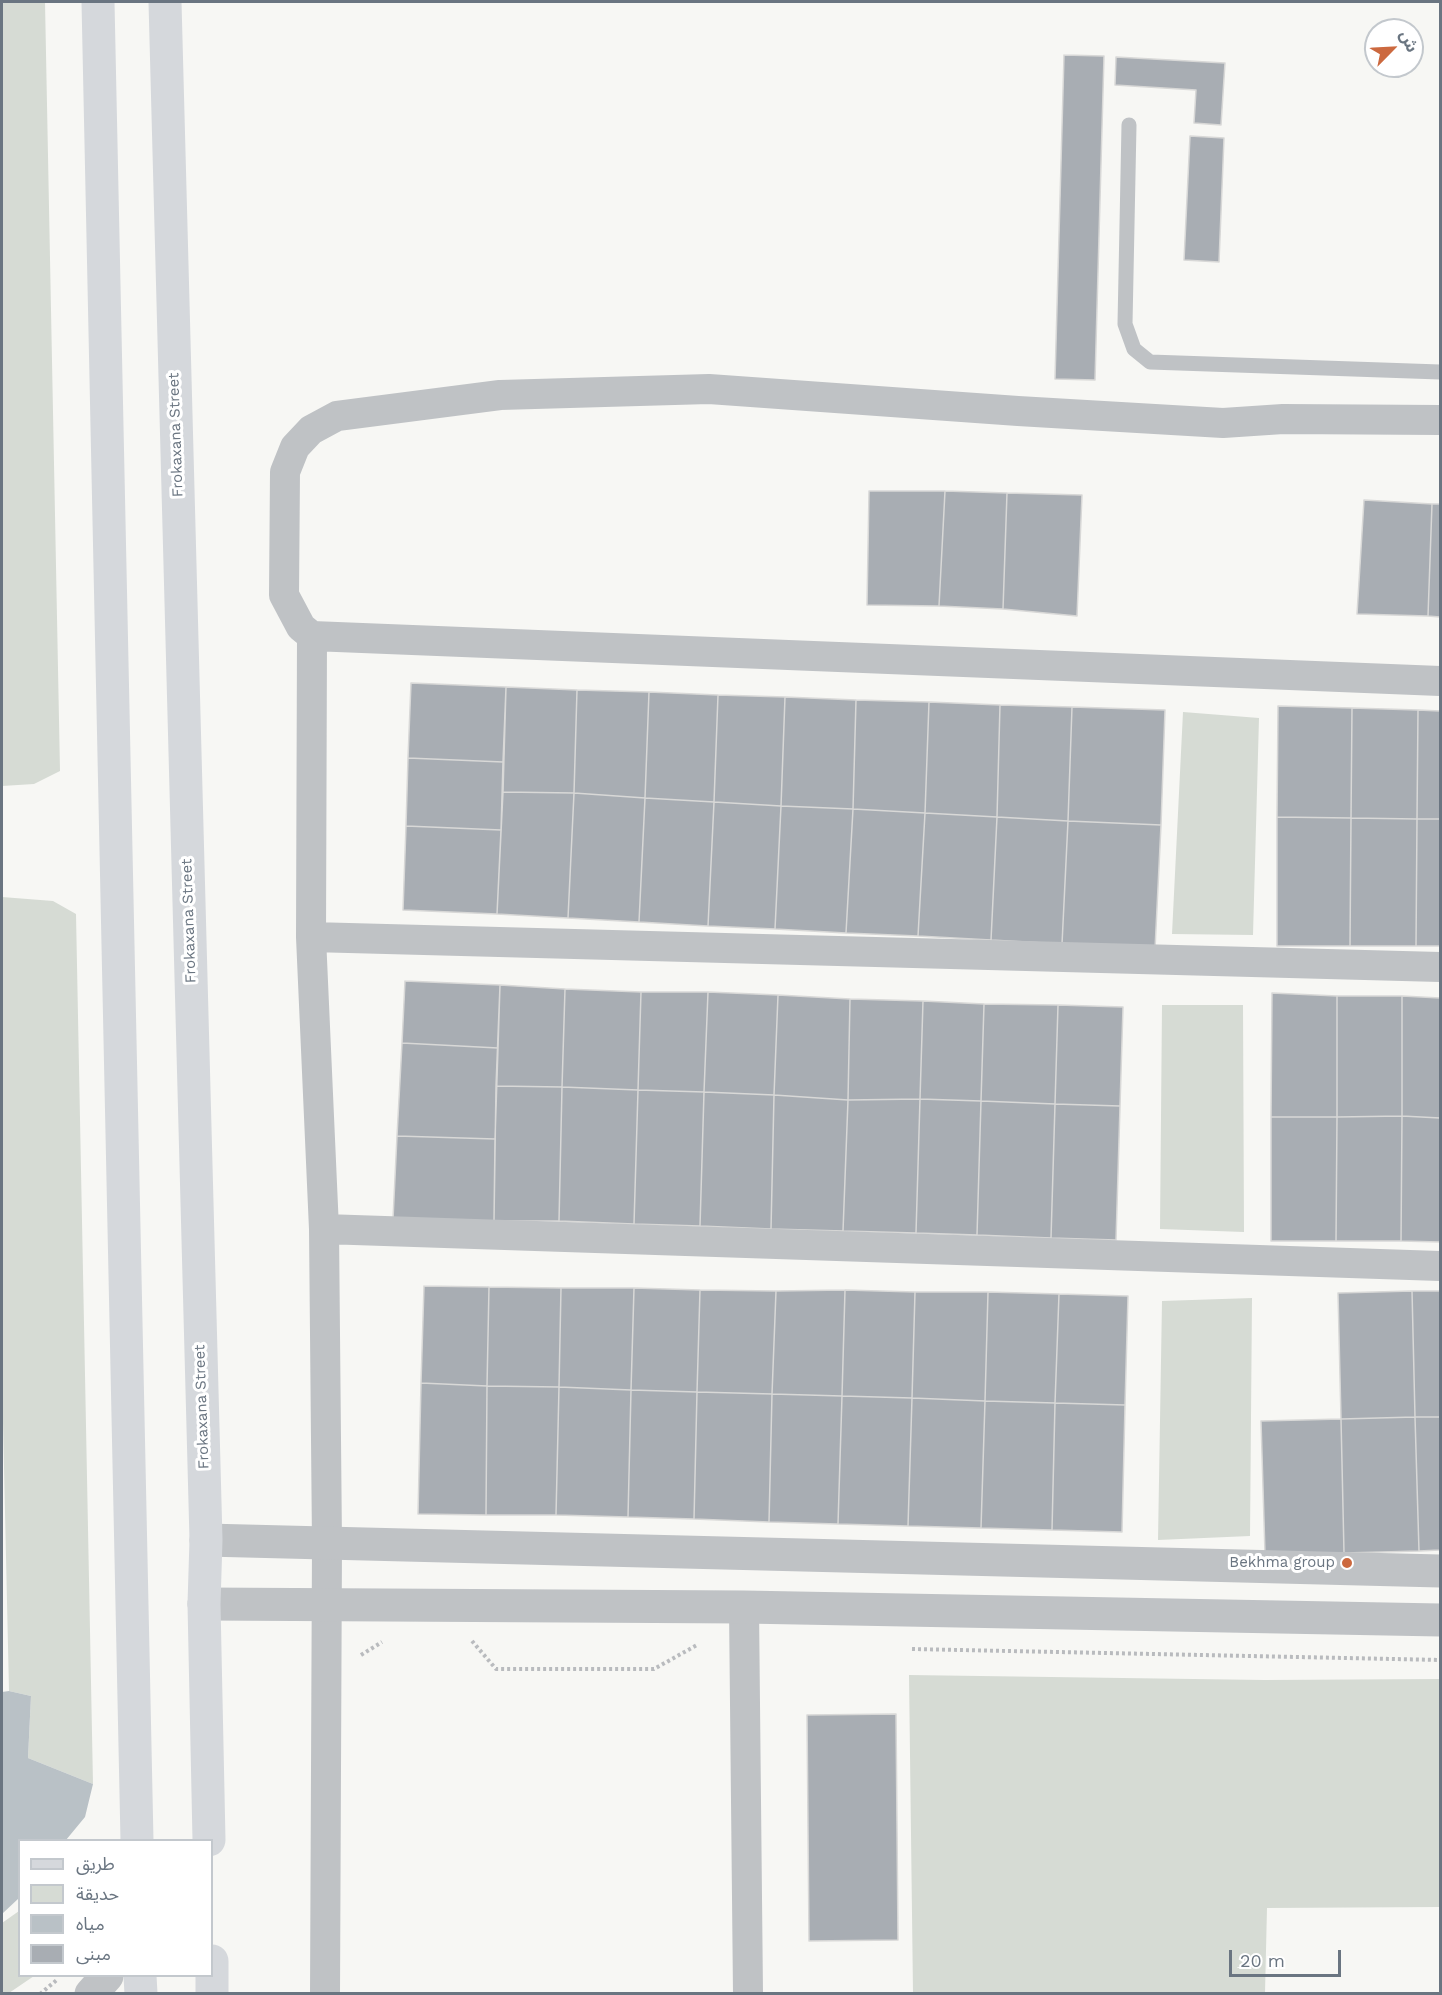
<!DOCTYPE html>
<meta charset="utf-8">
<style>
body{margin:0}
#map{position:relative;width:1442px;height:1995px;overflow:hidden;background:#f7f7f4;font-family:"Work Sans","Noto Sans Arabic",sans-serif}
canvas{display:block}
.frame{position:absolute;inset:0;border:3px solid #6a7581;pointer-events:none}
.legend{position:absolute;left:18px;top:1839px;width:195px;height:138px;box-sizing:border-box;background:#fff;border:2px solid #c3c8cd;margin:0;padding:8px 10px;list-style:none;font-size:18px;color:#6a7581}
.legend li{display:flex;align-items:center;gap:12px;height:30px}
.legend b{width:30px;border:2px solid #c3c8cd}
.north{position:absolute;left:1364px;top:18px;width:60px;height:60px;box-sizing:border-box;background:#fff;border:2px solid #c3c8cd;border-radius:50%;rotate:66deg;font-size:16px;font-weight:700;line-height:24px;text-align:center;color:#6a7581}
.north::after{content:'';display:block;margin:auto;width:21px;height:27px;background:#cc693f;clip-path:polygon(50% 0,100% 100%,50% 72%,0 100%)}
.scale{position:absolute;left:1229px;top:1950px;width:112px;height:27px;box-sizing:border-box;border:3px solid #6a7581;border-top:0;padding-left:8px;font-size:18px;line-height:21px;white-space:nowrap;color:#6a7581;-webkit-text-stroke:4px #fff;paint-order:stroke}
</style>
<div id="map">
<canvas width="1442" height="1995"></canvas>
<div class="frame"></div>
<ul class="legend">
<li><b style="height:8px;background:#d5d8dc"></b>طريق</li>
<li><b style="height:16px;background:#d6dbd4"></b>حديقة</li>
<li><b style="height:16px;background:#b9c1c6"></b>مياه</li>
<li><b style="height:16px;background:#a8adb3"></b>مبنى</li>
</ul>
<div class="north">ش</div>
<div class="scale">20 m</div>
</div>
<script>
const ctx = document.querySelector('canvas').getContext('2d');
ctx.lineJoin = 'round';
function paint(path, color) { ctx.fillStyle = color; ctx.fill(path, 'evenodd'); }
const poly = rows => new Path2D(rows.map(r => 'M' + r).join(''));
function stroke(path, color, width, dash) { ctx.strokeStyle = color; ctx.lineWidth = width; ctx.lineCap = dash ? 'butt' : 'round'; ctx.setLineDash(dash || []); ctx.stroke(path); }
function write(font, color, halo, rows, align = 'center') {
  ctx.font = font + ' "Work Sans",sans-serif'; ctx.lineWidth = 6; ctx.setLineDash([]); ctx.textBaseline = 'middle'; ctx.strokeStyle = halo; ctx.fillStyle = color; for (const [text, x, y, turn = 0] of rows) {
    ctx.save(); ctx.translate(x, y); ctx.rotate((+turn || 0) * Math.PI / 180); ctx.textAlign = isNaN(turn) ? turn : align; if (halo) ctx.strokeText(text, 0, 0); ctx.fillText(text, 0, 0); ctx.restore();
  }
}
const green = poly([
 [2,2,45,2,60,771,34,784,2,786],
 [1183,712,1259,718,1253,935,1172,934],
 [2,897,53,901,76,914,93,1784,28,1758,31,1696,9,1691,2,1378],
 [1162,1005,1243,1005,1244,1232,1160,1229],
 [1252,1298,1250,1536,1158,1540,1162,1301],
 [909,1675,1265,1680,1440,1679,1440,1907,1267,1908,1265,1993,913,1993],
 [19,1911,20,1976,34,1976,9,1993,2,1993,2,1923]
]);
const water = poly([
 [9,1691,31,1696,28,1758,93,1784,85,1817,66,1840,20,1840,19,1898,2,1914,2,1692]
]);
const building = poly([
 [1064,55,1104,56,1095,380,1055,379,1064,55],
 [1116,57,1225,63,1221,125,1194,123,1196,90,1115,85,1116,57],
 [1190,136,1224,138,1219,262,1184,260,1190,136],
 [869,491,945,491,939,606,867,605,869,491],
 [945,491,1007,493,1003,609,939,606,945,491],
 [1007,493,1082,495,1077,616,1003,609,1007,493],
 [1364,500,1432,504,1428,616,1357,614,1364,500],
 [1432,504,1440,504,1440,617,1428,616,1432,504],
 [411,683,506,687,503,762,408,758,411,683],
 [506,687,577,690,574,793,503,792,506,687],
 [577,690,649,692,645,798,574,793,577,690],
 [649,692,718,695,714,802,645,798,649,692],
 [718,695,785,697,781,806,714,802,718,695],
 [785,697,856,700,853,809,781,806,785,697],
 [856,700,929,702,925,813,853,809,856,700],
 [929,702,1000,705,997,817,925,813,929,702],
 [1000,705,1072,707,1068,821,997,817,1000,705],
 [1278,706,1352,708,1351,818,1277,817,1278,706],
 [1072,707,1165,710,1161,825,1068,821,1072,707],
 [1352,708,1418,710,1417,819,1351,818,1352,708],
 [1418,710,1440,711,1440,819,1417,819,1418,710],
 [408,758,503,762,501,830,406,826,408,758],
 [503,792,574,793,568,918,497,914,503,792],
 [574,793,645,798,639,922,568,918,574,793],
 [645,798,714,802,708,926,639,922,645,798],
 [714,802,781,806,775,929,708,926,714,802],
 [781,806,853,809,846,933,775,929,781,806],
 [853,809,925,813,918,936,846,933,853,809],
 [925,813,997,817,991,940,918,936,925,813],
 [997,817,1068,821,1062,944,991,940,997,817],
 [1277,817,1351,818,1350,946,1277,946,1277,817],
 [1351,818,1417,819,1416,946,1350,946,1351,818],
 [1417,819,1440,819,1440,946,1416,946,1417,819],
 [1068,821,1161,825,1155,949,1062,944,1068,821],
 [406,826,501,830,497,914,403,910,406,826],
 [405,981,500,985,498,1048,402,1043,405,981],
 [500,985,565,989,562,1087,496,1086,500,985],
 [565,989,641,992,638,1090,562,1087,565,989],
 [641,992,708,992,704,1092,638,1090,641,992],
 [708,992,778,995,774,1095,704,1092,708,992],
 [1272,993,1337,996,1337,1117,1271,1117,1272,993],
 [778,995,850,999,848,1100,774,1095,778,995],
 [1337,996,1402,996,1402,1116,1337,1117,1337,996],
 [1402,996,1440,998,1440,1118,1402,1116,1402,996],
 [850,999,923,1001,920,1099,848,1100,850,999],
 [923,1001,984,1004,981,1101,920,1099,923,1001],
 [984,1004,1058,1005,1055,1104,981,1101,984,1004],
 [1058,1005,1123,1007,1120,1106,1055,1104,1058,1005],
 [402,1043,498,1048,495,1139,397,1136,402,1043],
 [496,1086,562,1087,559,1221,494,1221,496,1086],
 [562,1087,638,1090,634,1224,559,1221,562,1087],
 [638,1090,704,1092,700,1226,634,1224,638,1090],
 [704,1092,774,1095,771,1229,700,1226,704,1092],
 [774,1095,848,1100,843,1231,771,1229,774,1095],
 [920,1099,981,1101,977,1235,916,1233,920,1099],
 [920,1099,916,1233,843,1231,848,1100,920,1099],
 [981,1101,1055,1104,1051,1238,977,1235,981,1101],
 [1055,1104,1120,1106,1116,1240,1051,1238,1055,1104],
 [1402,1116,1440,1118,1440,1242,1401,1241,1402,1116],
 [1402,1116,1401,1241,1336,1241,1337,1117,1402,1116],
 [1271,1117,1337,1117,1336,1241,1271,1241,1271,1117],
 [397,1136,495,1139,494,1221,393,1219,397,1136],
 [424,1286,489,1287,487,1386,421,1383,424,1286],
 [489,1287,561,1288,559,1387,487,1386,489,1287],
 [561,1288,634,1288,631,1390,559,1387,561,1288],
 [634,1288,700,1290,697,1392,631,1390,634,1288],
 [700,1290,776,1291,772,1394,697,1392,700,1290],
 [845,1290,915,1292,912,1398,842,1396,845,1290],
 [845,1290,842,1396,772,1394,776,1291,845,1290],
 [1412,1291,1415,1417,1341,1419,1338,1293,1412,1291],
 [1412,1291,1440,1291,1440,1417,1415,1417,1412,1291],
 [915,1292,988,1292,985,1401,912,1398,915,1292],
 [988,1292,1059,1294,1055,1403,985,1401,988,1292],
 [1059,1294,1128,1296,1125,1405,1055,1403,1059,1294],
 [421,1383,487,1386,486,1515,418,1514,421,1383],
 [487,1386,559,1387,556,1515,486,1515,487,1386],
 [559,1387,631,1390,628,1517,556,1515,559,1387],
 [631,1390,697,1392,694,1519,628,1517,631,1390],
 [697,1392,772,1394,769,1522,694,1519,697,1392],
 [772,1394,842,1396,838,1524,769,1522,772,1394],
 [842,1396,912,1398,908,1526,838,1524,842,1396],
 [912,1398,985,1401,981,1528,908,1526,912,1398],
 [985,1401,1055,1403,1052,1530,981,1528,985,1401],
 [1055,1403,1125,1405,1122,1532,1052,1530,1055,1403],
 [1415,1417,1419,1551,1344,1553,1341,1419,1415,1417],
 [1415,1417,1440,1417,1440,1550,1419,1551,1415,1417],
 [1341,1419,1344,1553,1265,1554,1261,1421,1341,1419],
 [896,1714,898,1940,809,1941,807,1715,896,1714]
]);
const path = poly([
 [472,1641,496,1669,654,1669,697,1645],
 [912,1649,1440,1660],
 [361,1655,382,1642],
 [40,1994,58,1979]
]);
const service = poly([
 [1129,125,1125,324,1134,349,1150,362,1440,372]
]);
const minor = poly([
 [1440,420,1283,419,1223,423,1018,411,709,389,500,395,337,416,311,430,295,447,285,472,284,595,301,627,312,636,1440,681],
 [312,636,311,937,324,1229,327,1544,325,1994],
 [311,937,1440,967],
 [324,1229,1440,1266],
 [744,1607,748,1994]
]);
const tertiary = poly([
 [206,1540,1440,1571],
 [204,1604,744,1607,1440,1620],
 [91,1994,107,1976]
]);
const secondary = poly([
 [98,2,137,1840],
 [165,2,206,1540,204,1604,209,1840],
 [212,1961,212,1994],
 [140,1976,141,1994]
]);
const markers = [
 [1347,1563,6,"#cc693f"]
];
const streetNames = [
 ["Frokaxana Street",176,435,-92],
 ["Frokaxana Street",189,921,-92],
 ["Frokaxana Street",202,1407,-92]
];
const poiNames = [
 ["Bekhma group",1335,1563]
];
paint(green, '#d6dbd4');
paint(water, '#b9c1c6');
paint(building, '#a8adb3');
stroke(building, '#d8d8d7', 1.5);
stroke(path, '#b9bbbe', 4, [3, 3]);
stroke(service, '#bfc2c5', 15);
stroke(minor, '#bfc2c5', 30);
stroke(tertiary, '#bfc2c5', 33);
stroke(secondary, '#d5d8dc', 33);
for (const [x, y, r, color] of markers) { const dot = new Path2D(); dot.arc(x, y, r, 0, 2 * Math.PI); ctx.fillStyle = color; ctx.fill(dot); stroke(dot, '#fff', 2); }
write('15px', '#6a7581', '#fff', streetNames);
write('15px', '#6a7581', '#fff', poiNames, 'right');
</script>
